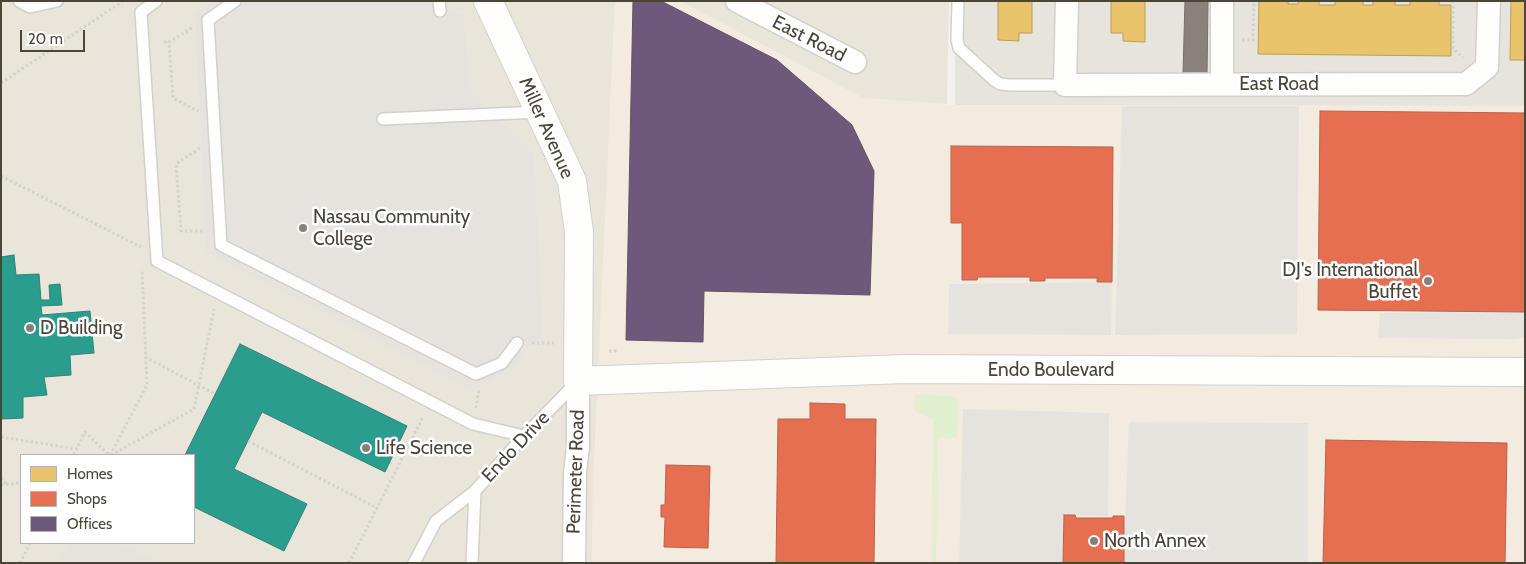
<!DOCTYPE html>
<style>
body{margin:0}
#map{position:relative;width:1526px;height:564px;overflow:hidden;background:#f4f2ee;font-family:Cabin,sans-serif}
canvas{display:block}
.frame{position:absolute;inset:0;border:2px solid #4b4439;pointer-events:none}
.legend{position:absolute;left:20px;top:454px;width:175px;height:90px;box-sizing:border-box;background:#fff;border:1px solid #b7b4b0;margin:0;padding:6px 9px;list-style:none;font-size:15px;color:#4b4439}
.legend li{display:flex;align-items:center;gap:10px;height:25px}
.legend b{width:25px;border:1px solid #b7b4b0}
.scale{position:absolute;left:20px;top:30px;width:65px;height:22px;box-sizing:border-box;border:2px solid #4b4439;border-top:0;padding-left:6px;font-size:15px;line-height:18px;white-space:nowrap;color:#4b4439;-webkit-text-stroke:4px #fff;paint-order:stroke}
</style>
<div id="map">
<canvas width="1526" height="564"></canvas>
<div class="frame"></div>
<ul class="legend">
<li><b style="height:14px;background:#e9c46a"></b>Homes</li>
<li><b style="height:14px;background:#e76f51"></b>Shops</li>
<li><b style="height:14px;background:#6d597a"></b>Offices</li>
</ul>
<div class="scale">20 m</div>
</div>
<script>
const ctx = document.querySelector('canvas').getContext('2d');
ctx.lineJoin = 'round';
function paint(path, color) { ctx.fillStyle = color; ctx.fill(path, 'evenodd'); }
const poly = rows => new Path2D(rows.map(r => 'M' + r).join(''));
function stroke(path, color, width, dash) { ctx.strokeStyle = color; ctx.lineWidth = width; ctx.lineCap = dash ? 'butt' : 'round'; ctx.setLineDash(dash || []); ctx.stroke(path); }
function write(font, color, halo, rows, align = 'center') {
  ctx.font = font + ' Cabin,sans-serif'; ctx.lineWidth = 5; ctx.setLineDash([]); ctx.textBaseline = 'middle'; ctx.strokeStyle = halo; ctx.fillStyle = color; for (const [text, x, y, turn = 0] of rows) {
    ctx.save(); ctx.translate(x, y); ctx.rotate((+turn || 0) * Math.PI / 180); ctx.textAlign = isNaN(turn) ? turn : align; if (halo) ctx.strokeText(text, 0, 0); ctx.fillText(text, 0, 0); ctx.restore();
  }
}
const residential = poly([
 [955,1,1525,1,1525,106,955,105]
]);
const commercial = poly([
 [615,1,680,1,863,98,955,105,1525,106,1525,563,592,563,593,487]
]);
const education = poly([
 [1,1,615,1,593,487,592,563,1,563],
 [21,455,194,455,194,543,21,543],
 [680,1,949,1,947,104,863,98]
]);
const green = poly([
 [915,394,951,396,958,401,957,436,955,438,938,438,936,563,932,563,933,419,918,413,914,409]
]);
const parking = poly([
 [213,1,447,1,449,13,464,14,469,90,534,154,543,339,530,344,516,364,494,381,471,389,206,252,195,13],
 [1122,106,1299,106,1297,334,1115,335],
 [1112,282,1111,335,948,334,949,284],
 [1525,312,1525,337,1514,339,1378,338,1380,313],
 [963,409,1109,413,1108,516,1064,515,1063,563,959,563],
 [1129,422,1308,423,1308,563,1123,563],
 [68,543,118,543,159,563,58,563]
]);
const homes = poly([
 [998,1,1032,1,1032,33,1019,33,1019,41,998,40,998,1],
 [1111,1,1145,1,1145,42,1123,41,1123,33,1111,33,1111,1],
 [1259,1,1288,1,1288,4,1298,4,1298,1,1319,1,1319,5,1335,5,1335,1,1363,1,1363,5,1373,5,1373,1,1395,1,1395,5,1410,5,1410,1,1439,1,1439,5,1451,5,1451,56,1258,54,1259,1],
 [1511,1,1525,1,1525,60,1510,60,1511,1]
]);
const shops = poly([
 [1320,111,1525,113,1525,312,1318,310,1320,111],
 [951,146,1113,147,1112,282,1097,282,1097,278,1045,278,1045,281,1030,281,1030,277,978,277,977,280,962,280,962,223,951,223,951,146],
 [810,403,845,404,845,419,876,419,874,563,776,563,778,419,810,419,810,403],
 [1326,440,1507,443,1505,563,1323,563,1326,440],
 [666,465,710,466,708,548,664,547,665,517,661,517,661,505,665,505,666,465],
 [1064,515,1075,515,1076,518,1113,518,1113,516,1124,516,1124,563,1063,563,1064,515]
]);
const offices = poly([
 [633,1,661,1,777,60,852,125,874,171,870,295,704,291,703,342,626,340,633,1]
]);
const schools = poly([
 [14,255,16,275,39,274,41,300,50,300,49,285,60,284,62,305,41,306,42,315,90,311,94,353,70,355,71,375,44,377,47,395,23,397,23,418,1,419,1,257,14,255],
 [240,344,407,426,385,472,262,412,234,469,307,504,284,551,194,507,194,455,185,455,240,344]
]);
const industry = poly([
 [1185,1,1208,1,1207,75,1183,74,1185,1]
]);
const path = poly([
 [1453,1,1453,48,1463,58],
 [192,28,169,42,173,98,198,111],
 [1242,40,1253,40,1253,38,1254,1],
 [164,42,169,42],
 [1,83,123,1],
 [200,148,176,164,181,231,205,231],
 [1,176,141,247],
 [532,343,554,343],
 [609,351,618,351],
 [145,357,215,394],
 [476,408,479,390],
 [1,437,77,449],
 [248,441,377,508],
 [74,455,85,432,109,455],
 [110,455,147,385,142,269],
 [111,455,194,409,214,309],
 [1,478,6,484],
 [1,485,21,483],
 [20,563,30,543],
 [349,563,423,417]
]);
const service = poly([
 [19,1,30,7,57,1],
 [156,1,141,12,157,261,473,424,524,436],
 [235,1,208,20,221,245,476,374,502,363,517,343],
 [439,1,440,11],
 [958,1,957,40,959,48,994,80,1000,84,1010,85,1065,85],
 [383,119,539,112],
 [414,563,436,521,475,491,524,436,577,382],
 [472,563,475,491]
]);
const minor = poly([
 [737,1,855,62],
 [1067,1,1065,85,1466,84,1487,67,1489,1],
 [1222,84,1222,1],
 [574,563,575,472,578,448,578,381]
]);
const tertiary = poly([
 [488,1,572,181,579,232,578,381,905,369,1525,372]
]);
const markers = [
 [303,228,5,"#868178"],
 [1428,281,5,"#868178"],
 [30,328,5,"#868178"],
 [366,448,5,"#868178"],
 [1094,541,5,"#868178"]
];
const streetNames = [
 ["East Road",809,39,27],
 ["East Road",1279,84],
 ["Miller Avenue",546,128,66],
 ["Endo Boulevard",1051,370],
 ["Endo Drive",516,447,-47],
 ["Perimeter Road",576,472,-88]
];
const poiNames = [
 ["Nassau Community",313,217],
 ["College",313,239],
 ["DJ's International",1418,270,"right"],
 ["Buffet",1418,292,"right"],
 ["D Building",40,328],
 ["Life Science",376,448],
 ["North Annex",1104,541]
];
paint(residential, '#e7e4dc');
paint(commercial, '#f3ebdf');
paint(education, '#eae5da');
paint(green, '#e1eecf');
paint(parking, '#e6e3df');
paint(homes, '#e9c46a');
stroke(homes, '#ba9e5b', 1);
paint(shops, '#e76f51');
stroke(shops, '#b8624a', 1);
paint(offices, '#6d597a');
stroke(offices, '#635366', 1);
paint(schools, '#2a9d8f');
stroke(schools, '#348275', 1);
paint(industry, '#8a817c');
stroke(industry, '#776f68', 1);
stroke(service, '#d2d0cb', 14);
stroke(minor, '#d2d0cb', 25);
stroke(tertiary, '#d2d0cb', 30);
stroke(path, '#d3d2cc', 3, [2.5, 2.5]);
stroke(service, '#fdfdfc', 11);
stroke(minor, '#fdfdfc', 22);
stroke(tertiary, '#fdfdfc', 28);
for (const [x, y, r, color] of markers) { const dot = new Path2D(); dot.arc(x, y, r, 0, 2 * Math.PI); ctx.fillStyle = color; ctx.fill(dot); stroke(dot, '#fff', 2); }
write('19px', '#4b4439', '#fff', streetNames);
write('19px', '#4b4439', '#fff', poiNames, 'left');
</script>
